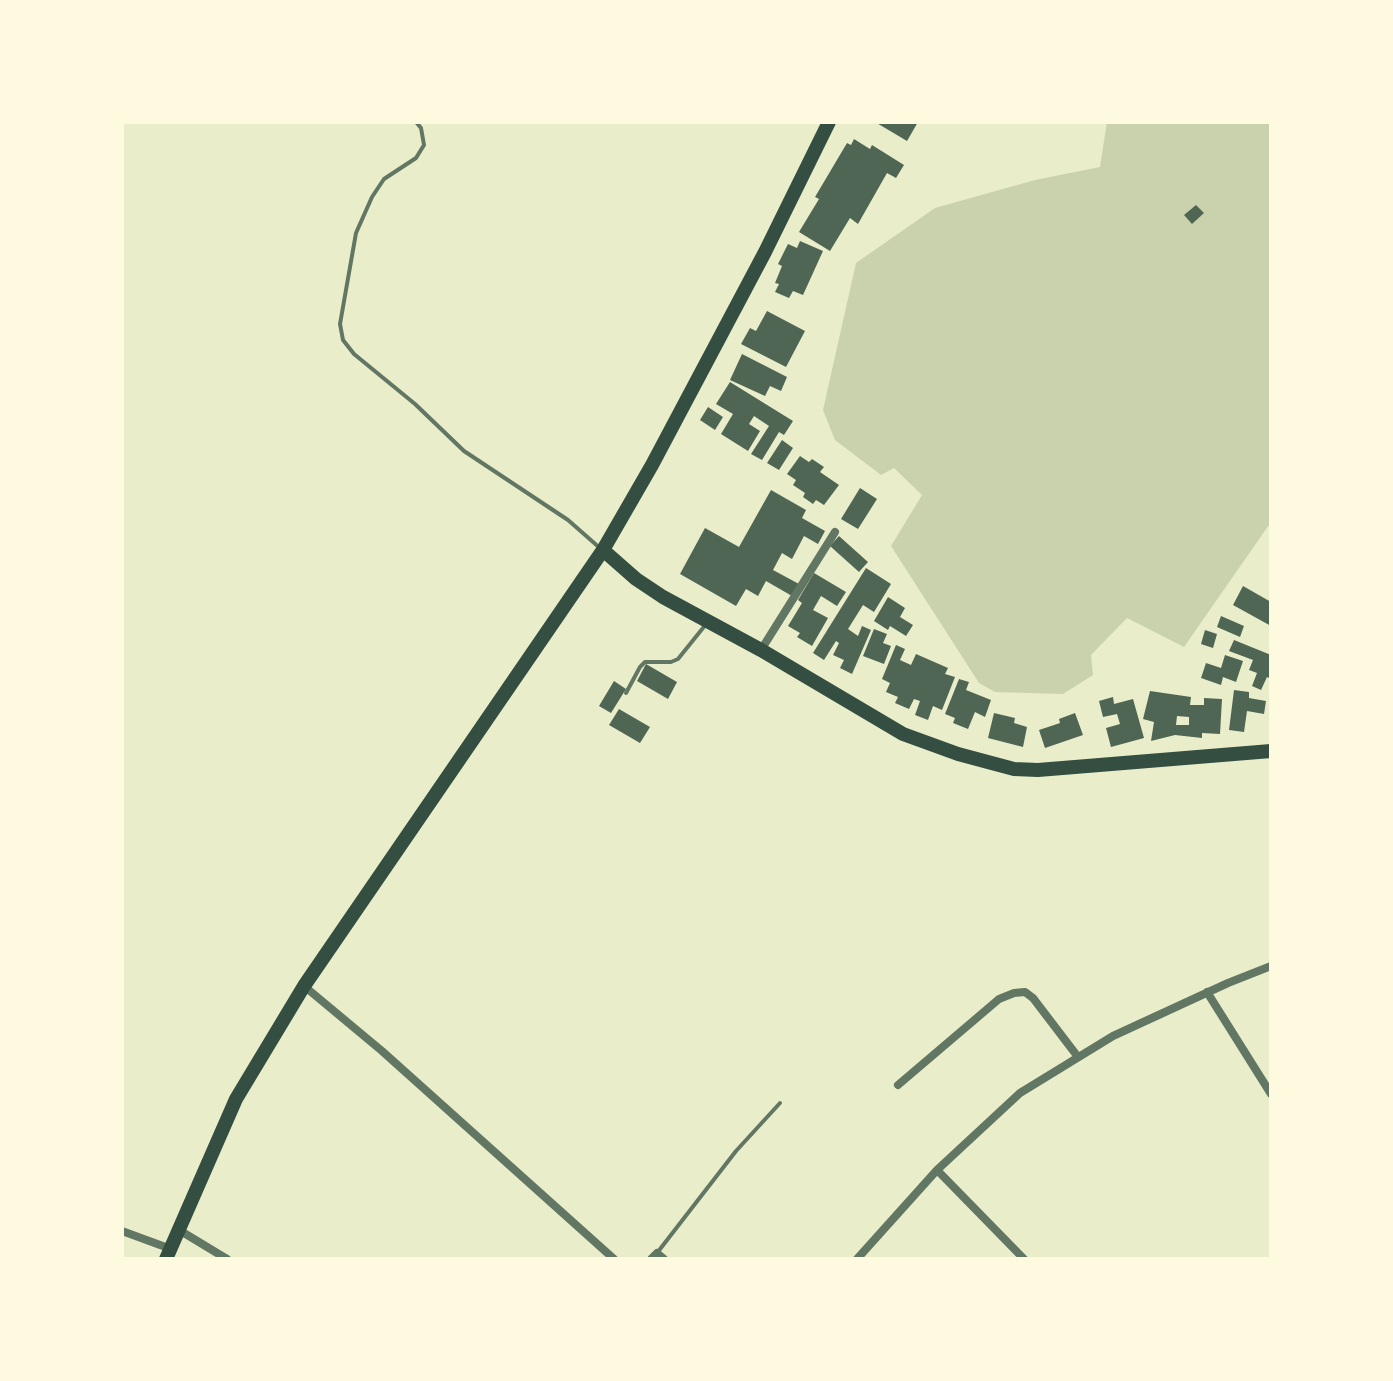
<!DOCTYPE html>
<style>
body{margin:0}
#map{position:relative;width:1393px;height:1381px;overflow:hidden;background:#e9edc9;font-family:Cabin,sans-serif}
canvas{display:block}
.frame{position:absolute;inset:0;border:124px solid #fefae0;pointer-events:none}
</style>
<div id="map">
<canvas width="1393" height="1381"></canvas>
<div class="frame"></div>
</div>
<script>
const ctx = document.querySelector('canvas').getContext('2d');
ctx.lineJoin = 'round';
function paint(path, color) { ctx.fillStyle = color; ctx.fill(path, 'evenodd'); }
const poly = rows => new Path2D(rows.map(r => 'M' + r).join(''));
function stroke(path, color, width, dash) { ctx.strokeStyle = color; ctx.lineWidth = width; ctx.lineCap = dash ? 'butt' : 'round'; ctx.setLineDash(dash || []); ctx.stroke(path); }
const green = poly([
 [1107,122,1271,122,1271,522,1184,647,1127,618,1091,655,1093,675,1063,694,995,692,979,683,891,546,922,495,894,468,881,475,835,440,823,410,856,263,935,208,1035,180,1100,167]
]);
const building = poly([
 [875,122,918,122,907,141],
 [854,139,870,149,872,145,904,165,896,178,887,173,858,224,850,218,830,251,799,232,819,199,815,197,847,143,851,145],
 [1196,205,1204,213,1192,224,1184,215],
 [800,241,823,251,803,295,793,291,789,298,775,292,779,284,775,283,782,266,778,264,788,244,797,248],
 [767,311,805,331,786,367,741,344,750,328,756,331],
 [742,354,787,377,781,391,770,386,765,396,730,380],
 [730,382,793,421,784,435,779,432,762,460,751,454,769,426,754,416,749,424,760,431,748,451,721,434,733,414,716,404],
 [708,407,723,417,715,430,700,420],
 [782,440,793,448,779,470,767,463],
 [800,456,809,462,812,459,824,467,820,472,839,485,824,505,816,500,813,504,803,497,805,493,793,485,796,480,787,474],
 [860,488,877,499,858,529,841,519],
 [771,490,806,510,802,518,825,531,818,544,804,536,792,559,782,553,773,570,799,584,792,596,766,581,758,596,746,589,736,606,680,574,705,528,739,547],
 [839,536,868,562,859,572,830,546],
 [866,568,891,584,874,612,863,605,848,629,858,636,862,626,871,630,852,674,840,668,844,660,833,655,839,643,836,641,824,660,813,653],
 [814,573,846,592,837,606,821,596,813,610,828,618,812,646,797,637,800,633,788,626,802,603,798,600],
 [1243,586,1271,602,1271,626,1233,605],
 [888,597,905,608,900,617,913,625,906,636,890,626,888,630,874,621],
 [1221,616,1244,626,1240,637,1217,627],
 [874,629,887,634,883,643,891,646,884,664,863,656],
 [1205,630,1217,634,1213,648,1201,644],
 [1234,640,1271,655,1271,679,1267,677,1261,690,1252,686,1257,673,1249,670,1253,660,1229,651],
 [896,645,905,649,900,660,911,665,916,654,948,668,945,674,955,677,942,710,933,706,928,720,915,715,920,701,914,699,909,709,895,703,898,697,886,692,890,683,882,679],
 [1225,655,1243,661,1236,682,1223,677,1221,685,1201,678,1206,663,1221,668],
 [646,664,677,682,668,699,637,681],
 [959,679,969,682,966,690,991,700,985,717,975,712,968,729,953,723,955,718,945,714],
 [614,681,626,689,611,713,599,706],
 [1234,690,1249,692,1249,698,1266,701,1264,714,1247,711,1244,732,1229,730],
 [1150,691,1191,697,1190,705,1204,705,1204,698,1222,699,1220,734,1202,733,1202,738,1175,735,1151,741,1154,722,1143,719],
 [1177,716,1189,717,1189,725,1176,725],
 [1113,697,1114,704,1133,699,1144,738,1111,747,1106,728,1120,724,1117,714,1103,717,1099,701],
 [619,709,650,727,640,743,609,725],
 [994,713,1015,718,1014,723,1027,727,1023,747,988,738],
 [1075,713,1083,735,1045,748,1039,730,1060,723,1059,719]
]);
const service = poly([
 [416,122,421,128,424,145,416,158,384,179,372,197,356,233,340,324,343,340,354,354,415,404,464,451,568,520,601,549],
 [626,693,640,667,645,662,671,662,678,659,707,623],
 [657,1253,736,1151,780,1103]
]);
const minor = poly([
 [761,650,835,532],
 [304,986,382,1051,614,1259],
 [1207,992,1271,1094],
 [898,1085,999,999,1014,993,1025,992,1033,998,1078,1057],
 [937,1170,1024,1259],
 [179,1230,227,1259],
 [122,1231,171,1249],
 [651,1259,657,1253,664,1259],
 [857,1259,937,1170,1020,1093,1113,1036,1228,983,1271,966]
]);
const trunk = poly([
 [603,550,636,579,663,597,761,650,903,734,958,754,1014,769,1038,770,1271,751],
 [166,1259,236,1099,304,986,603,550,652,465,765,252,829,122]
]);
paint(green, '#cad2ad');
paint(building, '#4f6655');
stroke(service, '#617663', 4);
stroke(minor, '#617663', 8);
stroke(trunk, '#344e41', 14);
</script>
